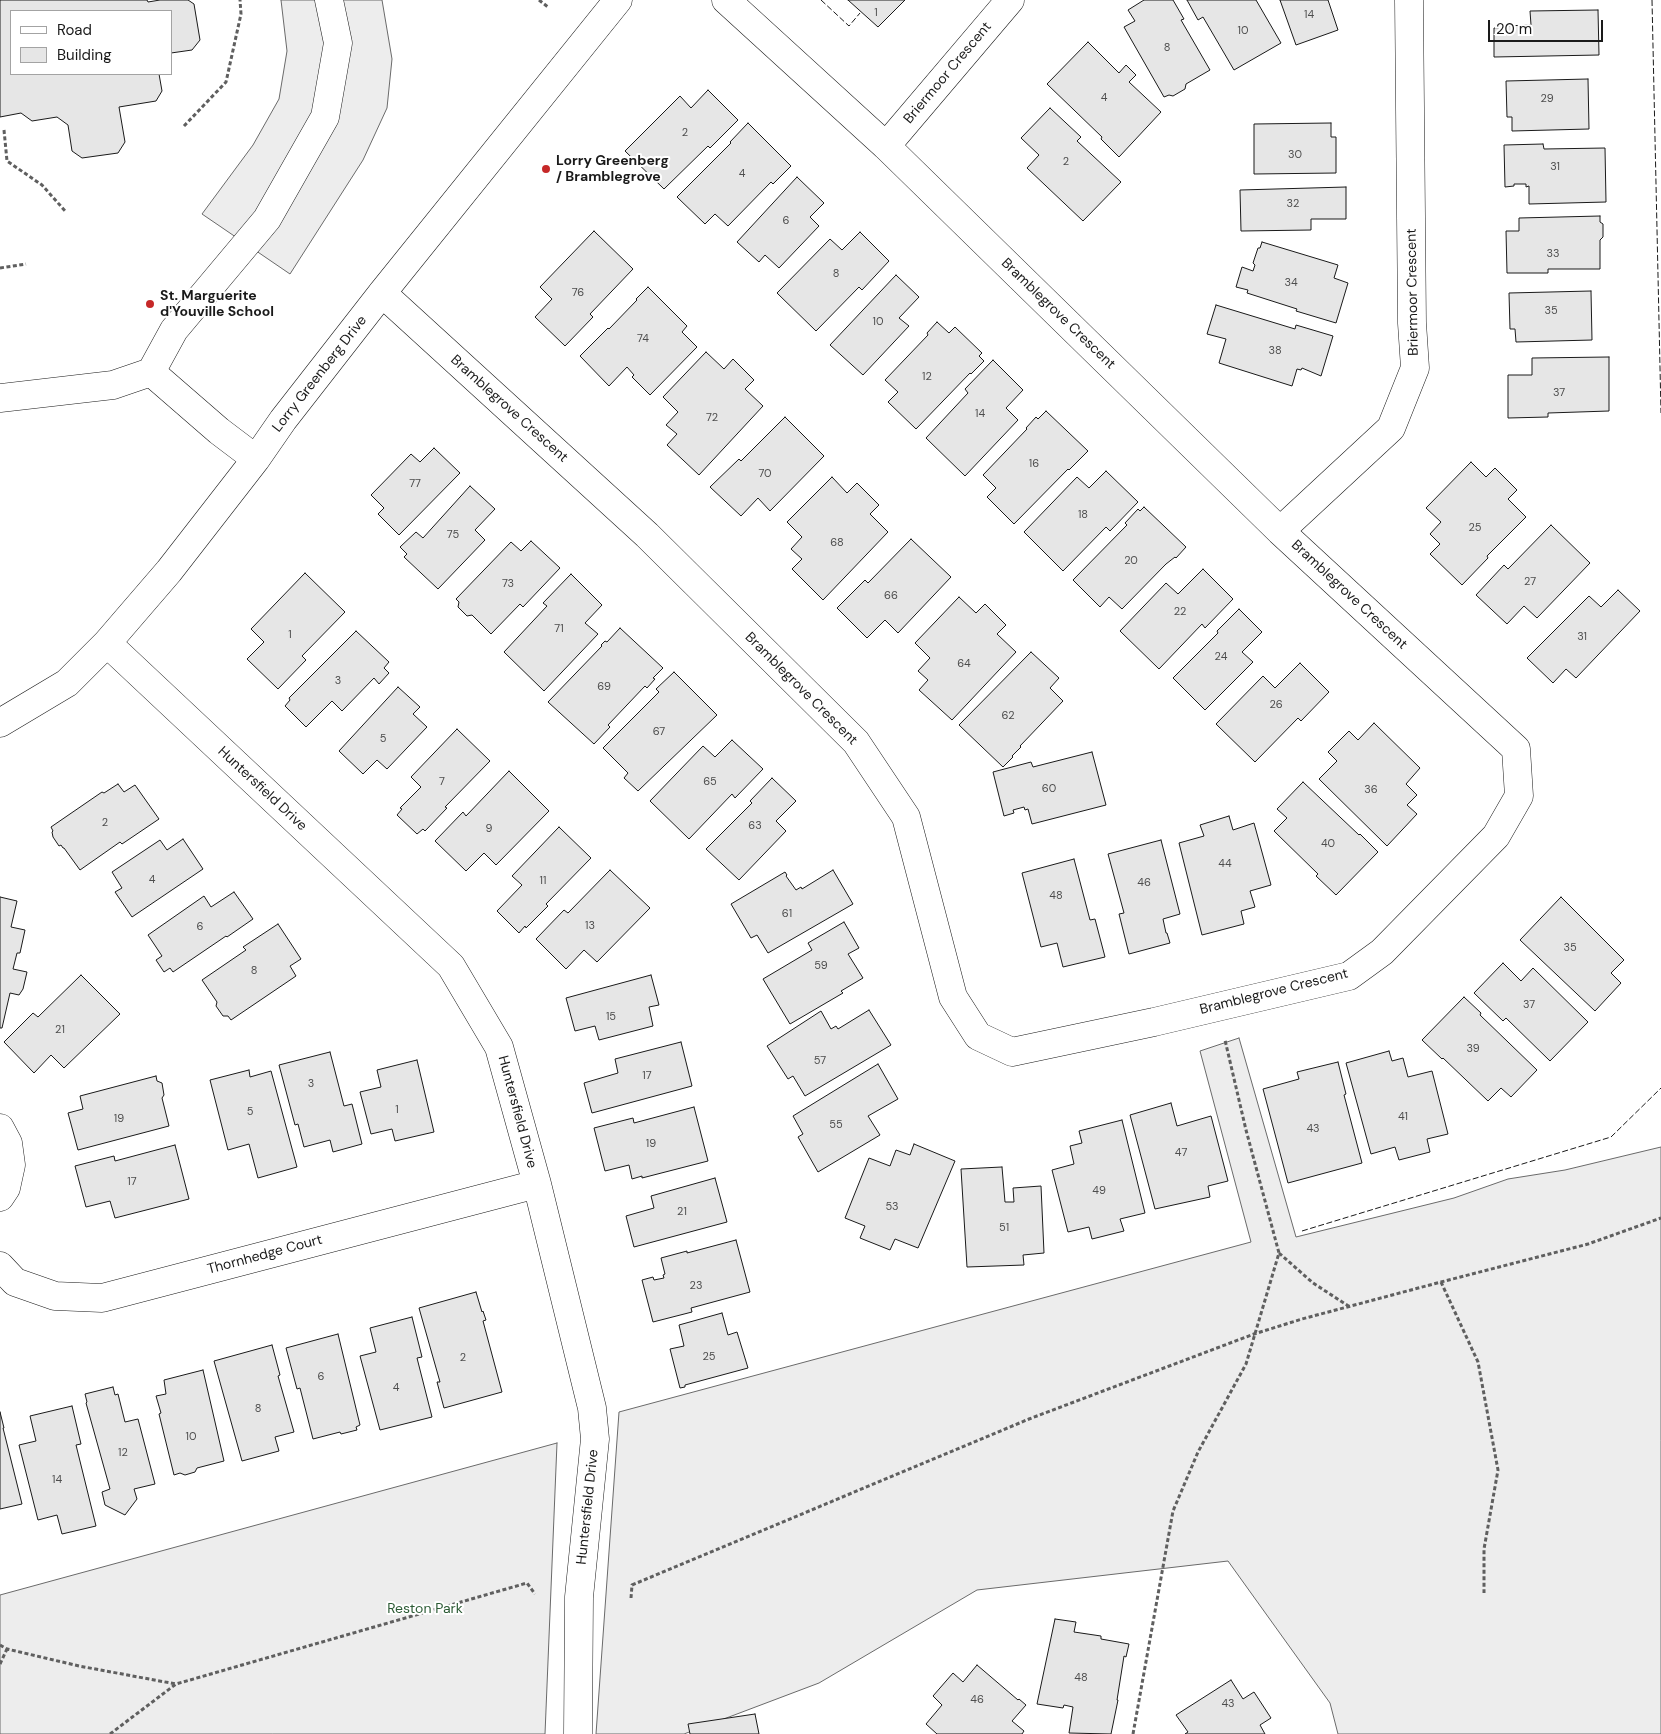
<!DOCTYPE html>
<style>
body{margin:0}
#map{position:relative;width:1661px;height:1734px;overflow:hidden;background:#fff;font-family:"DM Sans",sans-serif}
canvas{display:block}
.legend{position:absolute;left:10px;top:10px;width:162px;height:65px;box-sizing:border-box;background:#fff;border:1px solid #a3a3a3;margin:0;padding:6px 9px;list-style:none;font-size:15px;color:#1a1a1a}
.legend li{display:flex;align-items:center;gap:10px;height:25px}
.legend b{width:25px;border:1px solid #a3a3a3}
.scale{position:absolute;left:1488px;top:20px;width:115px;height:22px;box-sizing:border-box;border:2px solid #1a1a1a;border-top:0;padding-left:6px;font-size:15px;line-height:18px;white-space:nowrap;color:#1a1a1a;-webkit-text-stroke:4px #fff;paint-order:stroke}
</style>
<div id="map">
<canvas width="1661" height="1734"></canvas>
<ul class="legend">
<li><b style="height:6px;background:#fff"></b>Road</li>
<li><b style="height:14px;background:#e6e6e6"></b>Building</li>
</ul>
<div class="scale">20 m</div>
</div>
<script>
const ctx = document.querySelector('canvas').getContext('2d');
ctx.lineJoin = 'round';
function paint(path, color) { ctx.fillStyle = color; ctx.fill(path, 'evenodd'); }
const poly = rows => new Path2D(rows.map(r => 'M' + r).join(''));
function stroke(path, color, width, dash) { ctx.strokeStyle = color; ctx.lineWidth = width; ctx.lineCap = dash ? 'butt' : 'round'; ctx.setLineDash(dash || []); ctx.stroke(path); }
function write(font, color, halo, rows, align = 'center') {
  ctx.font = font + ' "DM Sans",sans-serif'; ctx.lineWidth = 4; ctx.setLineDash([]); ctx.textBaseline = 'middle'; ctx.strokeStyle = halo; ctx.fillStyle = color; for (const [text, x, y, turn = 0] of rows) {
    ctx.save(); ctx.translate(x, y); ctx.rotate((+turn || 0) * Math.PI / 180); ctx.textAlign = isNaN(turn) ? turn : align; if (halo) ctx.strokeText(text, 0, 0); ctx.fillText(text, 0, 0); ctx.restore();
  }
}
const built = poly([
 [281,0,382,0,392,59,387,108,363,160,290,274,202,214,253,145,279,99,287,51,281,0],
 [1239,1038,1296,1237,1454,1198,1508,1179,1565,1170,1661,1147,1661,1734,1338,1734,1330,1703,1228,1561,977,1590,819,1683,684,1734,596,1734,619,1412,1251,1242,1200,1051,1239,1038],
 [557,1443,545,1734,0,1734,0,1595,557,1443]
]);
const building = poly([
 [0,0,147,0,148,2,160,0,188,0,194,4,200,40,192,50,171,53,171,11,11,11,11,74,159,74,162,91,156,101,119,107,125,142,118,153,82,158,72,151,68,125,57,117,32,121,21,113,0,117,0,0],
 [848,0,905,0,878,27,848,0],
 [1144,0,1173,0,1184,19,1181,20,1210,70,1186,84,1185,89,1173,96,1169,95,1164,97,1124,27,1135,21,1128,10,1144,0],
 [1187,0,1256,0,1281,43,1234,70,1203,17,1198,20,1187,0],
 [1280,0,1328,0,1338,30,1296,45,1280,0],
 [1598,10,1599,55,1494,57,1494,28,1502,28,1502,26,1531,25,1530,11,1598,10],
 [1088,42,1119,73,1126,65,1136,75,1129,82,1161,112,1119,157,1101,139,1102,137,1047,84,1088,42],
 [1588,79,1589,129,1512,131,1512,117,1507,117,1506,81,1588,79],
 [708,90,738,120,710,148,708,146,664,189,625,151,680,96,691,108,708,90],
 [1050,108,1081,137,1077,141,1121,182,1083,221,1027,168,1039,155,1021,138,1050,108],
 [748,123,791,166,773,184,771,182,728,226,715,214,705,224,677,197,731,143,730,142,748,123],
 [1331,123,1331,137,1336,137,1336,173,1254,174,1254,124,1331,123],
 [1543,144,1544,149,1605,148,1606,202,1529,204,1529,186,1526,187,1526,184,1514,184,1514,186,1505,187,1504,145,1543,144],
 [797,177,824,203,810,217,819,226,779,268,765,255,759,262,737,242,797,177],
 [1346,187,1346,219,1311,219,1311,230,1241,231,1240,190,1346,187],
 [1600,216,1600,222,1603,224,1603,237,1600,240,1600,269,1548,269,1548,273,1507,273,1506,231,1519,231,1519,218,1600,216],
 [594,231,633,269,590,314,593,317,565,346,535,317,552,299,540,287,594,231],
 [860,232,889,261,862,290,859,287,816,331,777,293,830,239,842,250,860,232],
 [1262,242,1338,265,1334,278,1348,283,1336,323,1296,311,1297,309,1247,293,1248,290,1236,287,1242,267,1253,271,1255,265,1253,263,1258,248,1260,248,1262,242],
 [896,275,919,297,899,318,909,326,863,375,830,345,896,275],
 [648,287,687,326,682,332,697,347,650,395,632,377,634,375,627,367,609,386,580,356,608,328,609,329,637,300,636,299,648,287],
 [1591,291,1592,340,1516,342,1515,329,1510,329,1509,293,1591,291],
 [1216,305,1295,329,1296,325,1333,336,1321,376,1302,368,1301,370,1297,369,1292,386,1219,363,1226,339,1207,334,1216,305],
 [937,322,949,333,955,327,982,353,979,356,984,361,971,374,970,373,916,429,888,402,898,392,885,380,928,335,927,333,937,322],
 [706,352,724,369,733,359,754,380,745,389,763,406,699,475,667,445,677,434,666,425,678,412,663,397,706,352],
 [1609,357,1609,411,1548,413,1548,417,1508,418,1508,375,1532,375,1532,358,1609,357],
 [993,360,1023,390,1006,408,1018,420,965,476,926,438,968,393,965,389,993,360],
 [1046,411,1088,451,1069,470,1068,469,1014,524,987,497,996,488,983,475,1027,429,1026,428,1036,417,1038,419,1046,411],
 [785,417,824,456,770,511,758,498,741,516,710,487,739,459,741,461,785,417],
 [434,448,460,473,399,535,378,514,384,508,371,495,411,454,420,462,434,448],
 [1471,462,1486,477,1495,468,1517,490,1508,499,1526,517,1487,556,1488,558,1462,585,1430,554,1440,544,1430,534,1441,522,1426,508,1471,462],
 [1106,471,1138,502,1110,531,1106,527,1063,571,1024,532,1077,477,1089,488,1106,471],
 [832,477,847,493,857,483,879,505,870,514,888,532,823,600,792,569,802,559,791,549,802,537,787,522,832,477],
 [470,486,495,509,475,530,485,540,438,589,404,557,407,554,400,547,416,532,423,538,470,486],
 [1144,507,1186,547,1176,558,1175,557,1166,564,1122,609,1109,597,1100,607,1073,580,1127,525,1125,523,1138,509,1140,511,1144,507],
 [1551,525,1590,563,1537,618,1524,606,1507,624,1476,595,1504,565,1508,569,1551,525],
 [911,539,951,577,898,633,885,620,867,638,837,608,865,580,868,583,911,539],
 [531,541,560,568,523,607,520,604,491,634,472,615,467,616,458,607,459,602,456,599,511,542,521,551,531,541],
 [1203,569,1233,599,1205,628,1202,624,1159,669,1120,631,1166,583,1178,594,1203,569],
 [305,573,345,612,302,656,306,660,278,689,247,659,264,642,251,629,305,573],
 [571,574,602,605,585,623,598,634,544,691,504,652,547,606,543,603,571,574],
 [1618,590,1640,611,1576,678,1566,669,1553,683,1527,658,1589,596,1601,607,1618,590],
 [959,597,976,613,985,604,1006,625,997,634,1016,652,952,720,919,690,928,680,918,671,930,658,915,643,959,597],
 [1239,609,1262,632,1242,652,1253,662,1205,710,1173,678,1218,633,1217,631,1239,609],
 [620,628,663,668,653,678,655,679,647,688,645,686,608,725,610,727,594,744,548,702,602,646,601,645,605,641,607,642,620,628],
 [356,631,389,662,384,668,389,673,379,684,374,678,342,711,332,701,306,727,285,706,290,700,289,698,356,631],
 [1031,652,1059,678,1050,688,1063,701,1020,746,1021,747,1012,756,1013,757,1003,767,959,725,1031,652],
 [1300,663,1329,692,1301,721,1298,718,1255,762,1216,724,1263,676,1275,688,1300,663],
 [674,672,717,715,638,791,624,778,628,773,603,748,659,692,656,689,674,672],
 [398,687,420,707,413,714,427,727,387,769,377,760,363,774,339,751,398,687],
 [1374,723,1420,768,1406,784,1417,795,1407,805,1417,814,1387,846,1319,779,1337,761,1328,752,1349,731,1358,740,1374,723],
 [457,729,490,761,445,807,447,808,425,831,423,829,417,834,397,815,402,809,400,808,421,787,411,777,457,729],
 [732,740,763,769,735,798,732,794,689,839,650,801,703,746,715,757,732,740],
 [1092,752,1106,805,1032,824,1028,809,1025,810,1024,807,1013,810,1014,813,1004,816,993,772,1031,762,1033,767,1092,752],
 [509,771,549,811,496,865,484,853,466,871,435,841,463,812,466,816,509,771],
 [772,778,796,801,776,821,786,831,739,880,706,849,752,803,750,801,772,778],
 [1303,782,1359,835,1360,834,1378,852,1336,895,1316,876,1318,874,1274,831,1287,818,1277,809,1303,782],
 [118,784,124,792,135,785,159,819,122,844,120,842,80,870,64,848,63,848,61,845,59,846,53,837,52,832,53,831,51,827,102,792,104,793,118,784],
 [1229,816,1233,830,1254,823,1271,885,1250,891,1255,907,1241,911,1244,924,1202,935,1179,843,1204,836,1200,825,1229,816],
 [559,827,591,858,546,904,548,906,526,928,525,926,519,933,497,911,522,885,512,876,559,827],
 [183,839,203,869,132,917,115,892,122,888,112,872,160,840,167,850,183,839],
 [1161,840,1180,914,1163,919,1166,933,1167,933,1170,943,1129,954,1119,914,1124,913,1108,854,1161,840],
 [1074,859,1090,920,1095,919,1105,957,1063,967,1057,943,1041,947,1022,873,1074,859],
 [610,870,650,908,597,962,584,950,566,969,536,939,564,910,568,913,610,870],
 [833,870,853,904,768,953,757,935,751,938,731,904,785,872,787,875,786,876,796,890,801,887,802,889,833,870],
 [234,892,253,919,227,937,226,936,173,972,170,968,164,972,156,960,162,956,148,935,204,896,211,907,234,892],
 [0,897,17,901,11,927,25,930,20,953,17,953,13,969,27,972,23,989,19,995,10,993,2,1028,0,1028,0,897],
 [1561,897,1624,960,1611,973,1621,983,1595,1011,1520,940,1561,897],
 [844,922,859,948,848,954,863,978,841,991,843,993,790,1024,763,979,812,950,808,943,844,922],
 [278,924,301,959,290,966,296,976,231,1020,228,1016,223,1016,216,1006,217,1002,202,980,246,950,243,947,278,924],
 [1503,963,1521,981,1533,968,1588,1022,1550,1061,1506,1018,1503,1021,1474,993,1503,963],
 [81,975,120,1014,64,1068,51,1055,34,1073,4,1042,33,1013,38,1017,81,975],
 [651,975,659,1005,649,1007,653,1026,599,1040,595,1026,575,1031,566,998,651,975],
 [1464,997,1481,1013,1480,1015,1537,1070,1511,1097,1501,1088,1488,1101,1443,1058,1442,1059,1422,1040,1464,997],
 [869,1010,891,1045,805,1096,793,1076,788,1079,767,1046,821,1011,831,1029,836,1026,838,1029,869,1010],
 [681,1042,692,1086,592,1113,584,1083,618,1073,615,1059,681,1042],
 [1389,1051,1392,1061,1403,1058,1408,1077,1432,1071,1448,1134,1427,1139,1430,1152,1399,1160,1395,1147,1371,1154,1346,1063,1389,1051],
 [330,1052,344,1106,352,1104,362,1144,333,1152,330,1140,304,1147,298,1124,295,1125,279,1065,330,1052],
 [417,1060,434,1132,395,1141,392,1129,371,1134,360,1092,381,1087,377,1070,417,1060],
 [1338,1062,1346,1094,1344,1095,1362,1163,1288,1183,1263,1089,1299,1079,1297,1072,1338,1062],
 [878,1064,898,1099,868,1116,880,1135,818,1172,798,1137,803,1134,793,1116,878,1064],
 [249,1070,250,1077,271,1071,297,1167,258,1178,249,1144,228,1150,210,1080,249,1070],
 [156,1076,157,1081,162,1083,164,1095,162,1098,169,1126,78,1150,68,1113,83,1109,80,1096,156,1076],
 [1171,1103,1177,1126,1211,1116,1228,1181,1208,1186,1210,1197,1155,1209,1130,1115,1171,1103],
 [694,1107,708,1161,642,1178,642,1176,632,1179,629,1165,605,1171,594,1128,633,1118,634,1123,694,1107],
 [1122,1120,1145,1213,1120,1219,1124,1231,1092,1239,1089,1227,1068,1232,1052,1170,1074,1164,1070,1146,1082,1143,1079,1131,1122,1120],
 [914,1144,955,1161,918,1248,895,1239,890,1250,860,1238,865,1226,845,1218,869,1158,890,1166,896,1150,910,1155,914,1144],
 [175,1145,189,1199,115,1218,110,1201,86,1207,75,1166,114,1156,115,1161,175,1145],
 [1002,1167,1005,1202,1014,1202,1013,1188,1041,1186,1044,1253,1023,1255,1024,1265,967,1267,961,1169,1002,1167],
 [715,1178,727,1222,634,1247,626,1216,654,1208,651,1196,715,1178],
 [736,1240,750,1292,691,1308,692,1312,653,1322,642,1280,653,1277,654,1280,664,1278,663,1275,665,1274,661,1258,687,1251,687,1253,736,1240],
 [476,1292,482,1312,483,1311,486,1320,483,1321,502,1392,444,1408,437,1382,440,1382,419,1308,476,1292],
 [722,1313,728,1335,737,1332,748,1368,685,1385,685,1387,680,1388,670,1349,684,1346,679,1325,722,1313],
 [412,1317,422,1357,417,1358,432,1417,380,1430,360,1356,376,1352,370,1328,412,1317],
 [338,1334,360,1425,356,1427,357,1430,341,1434,340,1432,313,1439,300,1388,297,1389,286,1348,338,1334],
 [272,1345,280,1375,278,1376,294,1432,275,1437,279,1451,242,1461,214,1361,272,1345],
 [203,1370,224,1461,197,1468,195,1472,185,1475,180,1473,174,1475,159,1414,161,1413,156,1396,166,1394,164,1380,203,1370],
 [113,1387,115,1395,118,1394,125,1422,138,1419,155,1484,134,1489,137,1499,125,1515,105,1505,102,1492,110,1489,86,1403,87,1402,85,1394,113,1387],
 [72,1406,81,1444,76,1445,96,1526,62,1534,57,1515,38,1520,19,1445,36,1441,30,1416,72,1406],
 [0,1412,4,1428,3,1428,22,1504,0,1509,0,1412],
 [1055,1619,1076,1622,1074,1632,1101,1636,1101,1639,1129,1644,1126,1657,1124,1656,1117,1700,1118,1700,1111,1734,1069,1733,1073,1707,1064,1705,1063,1708,1037,1704,1055,1619],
 [977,1665,1018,1700,1019,1699,1026,1705,1012,1721,1024,1731,1022,1734,937,1734,926,1724,942,1705,933,1696,953,1673,963,1682,977,1665],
 [1231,1680,1243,1699,1254,1692,1271,1718,1260,1725,1265,1734,1185,1734,1188,1732,1176,1715,1231,1680],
 [755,1714,759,1734,690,1734,688,1724,755,1714]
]);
const path = poly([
 [539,0,548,7],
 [184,126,226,82,241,14,240,0],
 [4,130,7,161,42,185,66,212],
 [0,268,26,264],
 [1279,1253,1313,1283,1350,1307],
 [1441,1282,1478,1362,1498,1470,1484,1549,1484,1593],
 [631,1598,632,1585,1029,1419,1254,1334,1302,1319,1441,1282,1588,1244,1661,1218],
 [0,1645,7,1649,79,1666,176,1684],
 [0,1664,7,1649],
 [110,1734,176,1684,527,1583,535,1594],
 [1133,1734,1173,1511,1198,1452,1246,1364,1279,1253,1246,1130,1225,1040]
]);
const minor = poly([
 [886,146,1010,0],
 [382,293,647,535,856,742,906,817,953,997,978,1036,1012,1052,1154,1022,1349,976,1382,952,1496,836,1519,796,1516,749,1280,531,886,146,726,0],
 [151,372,174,330,267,219,325,117,338,43,329,0],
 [0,398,113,385,151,372,219,431,256,459],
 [1280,531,1391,428,1415,368,1412,323,1409,0],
 [107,643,451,966,499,1047,537,1184,592,1408,595,1439,579,1597,578,1734],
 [0,723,67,683,107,643,169,571,256,459,283,420,382,293,618,0],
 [0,1128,8,1143,11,1165,6,1188,0,1197],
 [0,1266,15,1282,55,1296,102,1298,537,1184]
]);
const fence = poly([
 [821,0,849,26,860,13],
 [1652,0,1661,413],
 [1302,1231,1611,1137,1661,1088]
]);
const markers = [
 [546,169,5,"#c62828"],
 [150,304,5,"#c62828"]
];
const numberNames = [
 ["1",876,13],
 ["14",1309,15],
 ["10",1243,31],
 ["8",1167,48],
 ["4",1104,98],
 ["29",1547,99],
 ["2",685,133],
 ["30",1295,155],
 ["2",1066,162],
 ["31",1555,167],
 ["4",742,174],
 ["32",1293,204],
 ["6",786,221],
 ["33",1553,254],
 ["8",836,274],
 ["34",1291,283],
 ["76",578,293],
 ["35",1551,311],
 ["10",878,322],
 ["74",643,339],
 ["38",1275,351],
 ["12",927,377],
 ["37",1559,393],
 ["14",980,414],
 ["72",712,418],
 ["16",1034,464],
 ["70",765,474],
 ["77",415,484],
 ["18",1083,515],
 ["25",1475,528],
 ["75",453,535],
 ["68",837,543],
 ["20",1131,561],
 ["27",1530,582],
 ["73",508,584],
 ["66",891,596],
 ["22",1180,612],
 ["71",559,629],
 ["1",290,635],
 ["31",1582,637],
 ["24",1221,657],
 ["64",964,664],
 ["3",338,681],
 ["69",604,687],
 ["26",1276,705],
 ["62",1008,716],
 ["67",659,732],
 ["5",383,739],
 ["7",442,782],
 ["65",710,782],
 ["60",1049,789],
 ["36",1371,790],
 ["2",105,823],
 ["63",755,826],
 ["9",489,829],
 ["40",1328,844],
 ["44",1225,864],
 ["4",152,880],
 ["11",543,881],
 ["46",1144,883],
 ["48",1056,896],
 ["61",787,914],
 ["13",590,926],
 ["6",200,927],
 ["35",1570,948],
 ["59",821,966],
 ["8",254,971],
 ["37",1529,1005],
 ["15",611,1017],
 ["21",60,1030],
 ["39",1473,1049],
 ["57",820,1061],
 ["17",647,1076],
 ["3",311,1084],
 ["1",397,1110],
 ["5",250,1112],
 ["41",1403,1117],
 ["19",119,1119],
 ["55",836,1125],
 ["43",1313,1129],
 ["19",651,1144],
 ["47",1181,1153],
 ["17",132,1182],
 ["49",1099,1191],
 ["53",892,1207],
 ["21",682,1212],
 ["51",1004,1228],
 ["23",696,1286],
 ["25",709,1357],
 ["2",463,1358],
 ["6",321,1377],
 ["4",396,1388],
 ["8",258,1409],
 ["10",191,1437],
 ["12",123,1453],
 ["14",57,1480],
 ["48",1081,1678],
 ["46",977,1700],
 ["43",1228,1704]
];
const streetNames = [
 ["Briermoor Crescent",948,73,-50],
 ["Briermoor Crescent",1413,292,-91],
 ["Bramblegrove Crescent",1058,314,44],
 ["Lorry Greenberg Drive",320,374,-52],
 ["Bramblegrove Crescent",509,409,42],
 ["Bramblegrove Crescent",1349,595,43],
 ["Bramblegrove Crescent",801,689,45],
 ["Huntersfield Drive",262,789,43],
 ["Bramblegrove Crescent",1274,992,-14],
 ["Huntersfield Drive",517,1112,75],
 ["Thornhedge Court",265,1255,-15],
 ["Huntersfield Drive",588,1507,-84]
];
const poiNames = [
 ["Lorry Greenberg",556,161],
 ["/ Bramblegrove",556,177],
 ["St. Marguerite",160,296],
 ["d'Youville School",160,312]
];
const parkNames = [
 ["Reston Park",425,1609]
];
paint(built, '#ededed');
stroke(built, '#6a6a6a', 1);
paint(building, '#e6e6e6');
stroke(building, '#1a1a1a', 1);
stroke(minor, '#1a1a1a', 29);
stroke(path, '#5f5f5f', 3, [4, 2.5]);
stroke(minor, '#fff', 28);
stroke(fence, '#1a1a1a', 1, [6, 2.5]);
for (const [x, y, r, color] of markers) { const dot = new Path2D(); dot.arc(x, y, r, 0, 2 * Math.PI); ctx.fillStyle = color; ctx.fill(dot); stroke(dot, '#fff', 2); }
write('11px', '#4d4d4d', null, numberNames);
write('14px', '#1a1a1a', '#fff', streetNames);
write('bold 14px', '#1a1a1a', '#fff', poiNames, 'left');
write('14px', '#2b5a34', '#fff', parkNames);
</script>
